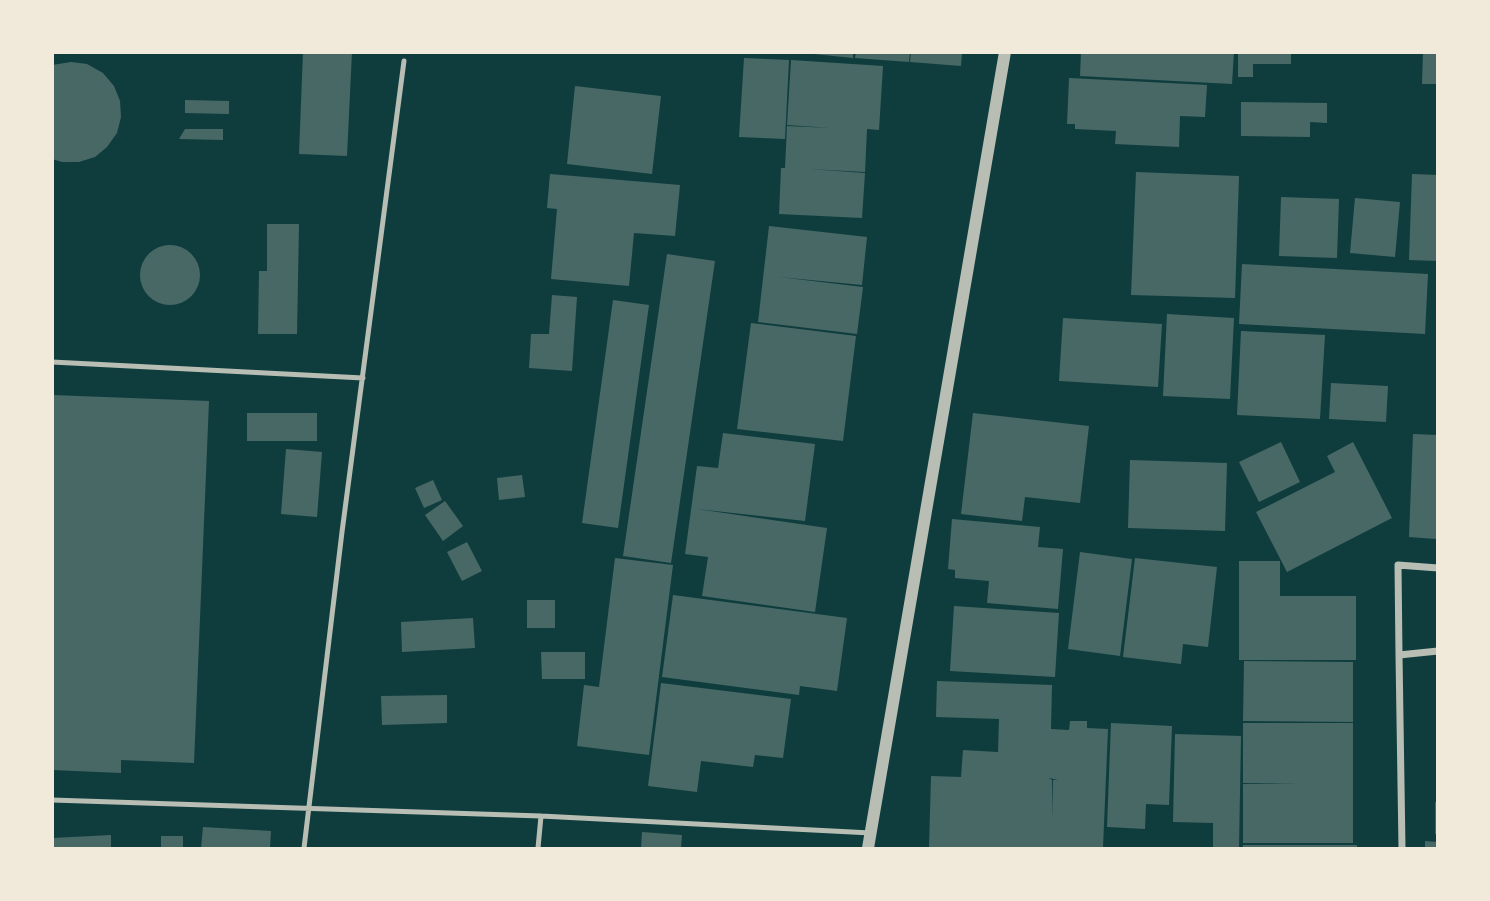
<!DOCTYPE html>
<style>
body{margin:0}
#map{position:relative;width:1490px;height:901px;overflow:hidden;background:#0f3d3e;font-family:"Source Sans 3",sans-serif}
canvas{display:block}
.frame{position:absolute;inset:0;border:54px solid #f1e9da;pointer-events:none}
</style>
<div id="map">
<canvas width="1490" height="901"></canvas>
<div class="frame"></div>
</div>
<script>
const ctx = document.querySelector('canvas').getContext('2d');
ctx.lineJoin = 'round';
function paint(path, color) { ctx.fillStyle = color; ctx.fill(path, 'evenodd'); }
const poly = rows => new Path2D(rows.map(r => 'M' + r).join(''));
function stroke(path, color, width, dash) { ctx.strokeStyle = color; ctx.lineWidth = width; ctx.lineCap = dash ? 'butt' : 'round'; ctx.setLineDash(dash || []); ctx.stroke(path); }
const building = poly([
 [303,52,352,52,347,156,299,154],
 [814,52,853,52,853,58,814,54],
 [856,52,910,52,909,62,855,58],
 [911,52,962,52,961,66,910,62],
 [1081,52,1234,52,1232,84,1080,76],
 [1238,52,1291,52,1291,64,1253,64,1253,77,1238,77],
 [1423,52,1438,52,1438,84,1422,84],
 [744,58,789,60,785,139,739,137],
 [791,60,883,66,879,130,867,129,865,172,809,169,865,173,862,218,779,214,781,168,785,168,787,126,831,128,787,125],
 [71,62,87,64,103,73,114,86,120,101,121,117,117,133,107,147,95,157,79,162,62,162,52,159,52,65],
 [1069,78,1207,85,1205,117,1180,116,1179,147,1115,144,1116,131,1075,129,1075,124,1067,124],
 [575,86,661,96,652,174,567,164],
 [185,100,229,101,229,114,185,113],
 [1241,102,1327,103,1327,123,1310,122,1310,137,1241,136],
 [185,129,223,129,223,140,179,139],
 [1136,172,1239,176,1235,298,1131,295],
 [550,174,680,185,675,236,634,233,629,286,551,279,557,209,547,208],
 [1412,174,1438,175,1438,261,1409,260],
 [1281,197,1339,199,1337,258,1279,256],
 [1355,198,1400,202,1395,257,1350,253],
 [267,224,299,224,297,334,258,334,259,271,267,271],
 [769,226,867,237,862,285,779,277,863,287,857,334,758,322],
 '140 275a30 30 0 1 1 60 0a30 30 0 1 1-60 0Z',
 [667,254,715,261,671,563,623,556],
 [1242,264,1428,274,1425,334,1239,324],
 [552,295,577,297,572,371,529,368,531,334,549,334],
 [613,300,649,305,618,528,582,523],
 [1167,314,1234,318,1230,399,1163,396],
 [1063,318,1162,324,1158,387,1059,381],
 [751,323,856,336,843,441,737,429],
 [1241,331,1325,335,1320,419,1237,415],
 [1331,383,1388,386,1386,422,1329,419],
 [52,395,209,401,194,763,121,760,121,773,52,770],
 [247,413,317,413,317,441,247,441],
 [973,413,1089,426,1080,503,1025,497,1022,521,961,514],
 [723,433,815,444,805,521,697,509,827,528,815,612,702,596,708,557,685,554,697,466,718,468],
 [1413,434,1438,435,1436,539,1409,537],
 [1281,442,1300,482,1259,502,1239,462],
 [1353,442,1392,518,1287,572,1256,512,1335,472,1327,456],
 [286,449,322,452,317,517,281,514],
 [1130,460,1227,463,1225,531,1128,528],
 [522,475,525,497,499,500,497,478],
 [433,480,442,500,424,508,415,488],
 [445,501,463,526,443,541,425,515],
 [952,519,1040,527,1038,547,1063,549,1058,609,987,603,989,581,955,578,955,570,948,569],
 [467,542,482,571,462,581,447,552],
 [1080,552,1132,559,1120,656,1068,649],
 [615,558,673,565,649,755,577,746,584,685,599,687],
 [1135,558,1217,567,1208,647,1183,644,1181,664,1123,657],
 [1239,561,1280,561,1280,596,1356,596,1356,660,1239,660],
 [673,595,847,618,837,691,800,686,799,695,662,677],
 [527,600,555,600,555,628,527,628],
 [954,606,1059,613,1055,677,950,671],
 [473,618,475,648,402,652,401,622],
 [541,652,585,652,585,679,542,679],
 [1244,661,1353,662,1353,722,1243,721],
 [937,681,1052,685,1051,729,1069,730,1070,721,1087,721,1087,728,1108,729,1103,848,929,848,931,776,961,777,963,750,998,752,999,719,936,717],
 [1049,778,1058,780,1053,780,1052,819,1052,780],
 [661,683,791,699,783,758,755,755,753,767,701,761,697,792,648,786],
 [447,695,447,723,382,725,381,696],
 [1111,723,1172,726,1169,805,1146,804,1145,829,1107,827],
 [1243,723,1353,723,1353,843,1243,843,1243,784,1298,784,1243,783],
 [1175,734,1241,736,1239,848,1213,848,1213,823,1173,822],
 [1435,802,1438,802,1438,834,1435,834],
 [203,827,271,831,270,848,201,848],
 [642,832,682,835,681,848,641,848],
 [111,835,111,848,52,848,52,838],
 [161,836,183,836,183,848,161,848],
 [1425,841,1438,842,1438,848,1425,848],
 [1243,845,1357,845,1357,848,1243,848]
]);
const service = poly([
 [52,362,363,378],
 [52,800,541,816,871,833],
 [304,848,342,532,404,61],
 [538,848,541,816]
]);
const minor = poly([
 [1399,655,1398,565,1438,568],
 [1402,848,1399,655,1438,651]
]);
const tertiary = poly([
 [868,848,1005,52]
]);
paint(building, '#486865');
stroke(service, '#b8beb3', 5);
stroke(minor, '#b8beb3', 7);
stroke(tertiary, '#b8beb3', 12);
</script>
